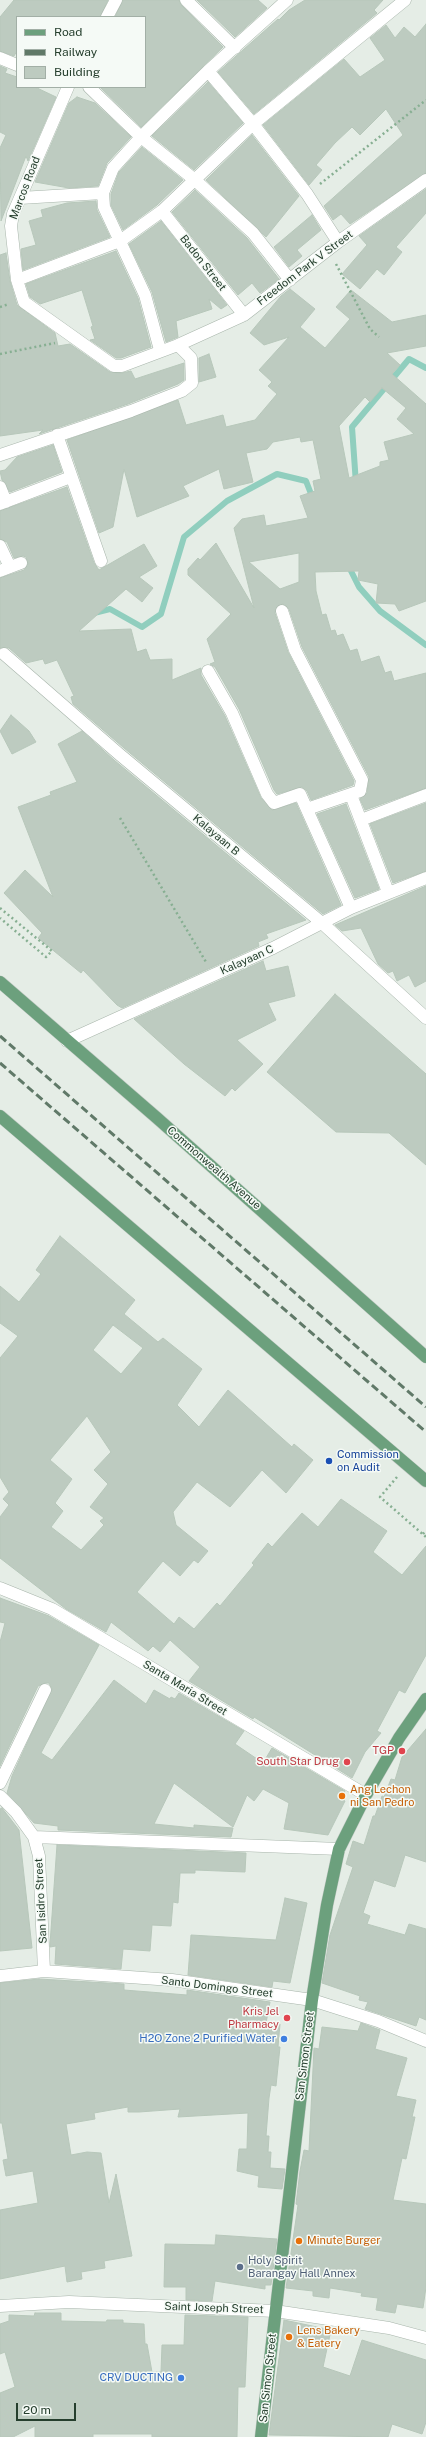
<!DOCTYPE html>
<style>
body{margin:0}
#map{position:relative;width:426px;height:2437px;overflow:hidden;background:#e5ede6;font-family:"Public Sans",sans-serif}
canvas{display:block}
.legend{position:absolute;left:16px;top:16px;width:130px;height:72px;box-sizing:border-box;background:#f5faf6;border:1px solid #a2afa6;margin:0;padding:5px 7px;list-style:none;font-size:12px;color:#253e2d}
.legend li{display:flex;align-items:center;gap:8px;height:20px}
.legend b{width:20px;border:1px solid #a2afa6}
.scale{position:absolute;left:16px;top:2403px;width:60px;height:18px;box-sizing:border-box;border:2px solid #253e2d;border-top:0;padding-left:5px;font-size:12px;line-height:14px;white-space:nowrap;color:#253e2d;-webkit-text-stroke:3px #f5faf6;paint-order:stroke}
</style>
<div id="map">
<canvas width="426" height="2437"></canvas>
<ul class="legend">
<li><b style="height:5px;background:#6ca07d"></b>Road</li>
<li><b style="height:5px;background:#607968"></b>Railway</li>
<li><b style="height:11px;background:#bdcbc0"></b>Building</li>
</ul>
<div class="scale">20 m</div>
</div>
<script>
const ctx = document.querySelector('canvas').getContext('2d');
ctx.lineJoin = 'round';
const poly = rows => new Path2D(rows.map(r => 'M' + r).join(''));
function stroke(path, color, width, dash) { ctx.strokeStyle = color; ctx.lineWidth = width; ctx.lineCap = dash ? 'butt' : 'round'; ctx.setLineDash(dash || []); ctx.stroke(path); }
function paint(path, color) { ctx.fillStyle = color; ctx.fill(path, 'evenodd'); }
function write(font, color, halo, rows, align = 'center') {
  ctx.font = font + ' "Public Sans",sans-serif'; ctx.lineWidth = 3; ctx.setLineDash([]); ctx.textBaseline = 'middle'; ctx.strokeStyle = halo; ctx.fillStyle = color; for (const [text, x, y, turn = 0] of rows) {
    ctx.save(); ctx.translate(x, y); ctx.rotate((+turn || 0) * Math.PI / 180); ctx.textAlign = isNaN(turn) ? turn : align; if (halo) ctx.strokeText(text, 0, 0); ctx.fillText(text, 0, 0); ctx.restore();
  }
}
const stream = poly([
 [356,484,352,427,409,359,426,368],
 [348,565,359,587,380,611,426,645],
 [94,613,110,609,142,627,161,614,184,537,227,501,277,474,306,481,313,499]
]);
const building = poly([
 [14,0,108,0,100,17,17,17,17,51,14,56,0,51,0,17,14,0],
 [123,0,179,0,181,5,223,47,141,127,100,87,145,87,145,17,115,17,123,0],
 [197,0,258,0,267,8,235,37,197,0],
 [305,0,383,0,374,10,377,13,254,114,218,72,278,19,279,20,289,10,305,0],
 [426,24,426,173,350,224,341,214,333,220,324,206,403,135,386,109,360,135,352,127,335,143,316,165,322,170,309,185,263,125,344,59,360,77,385,60,370,38,386,25,395,38,404,27,415,37,426,24],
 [0,66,7,69,5,73,17,77,17,87,35,87,56,97,28,161,26,156,1,221,0,148,6,135,0,132,0,66],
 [208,82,243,123,194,170,152,136,208,82],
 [77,97,95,103,131,137,107,163,98,186,69,188,35,182,69,103,77,97],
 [252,135,299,196,266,237,206,180,252,135],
 [142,147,183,180,157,205,123,230,111,205,111,194,119,172,142,147],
 [426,189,426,213,396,247,402,252,384,275,377,269,360,289,342,274,367,245,359,236,426,189],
 [195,190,247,238,279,279,260,293,252,283,238,295,172,212,195,190],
 [96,201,97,210,110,237,23,270,21,249,36,245,29,221,43,217,41,210,67,203,96,201],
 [312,215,321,230,297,250,302,256,289,267,274,247,312,215],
 [161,221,227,305,221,309,209,299,212,309,176,321,178,337,166,342,152,292,129,244,161,221],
 [116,251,138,298,151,347,121,358,116,358,90,340,95,339,91,327,93,326,82,290,40,304,30,297,26,284,116,251],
 [6,253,10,281,17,305,55,333,58,346,70,344,110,372,122,373,131,371,135,379,184,363,184,380,178,384,128,404,39,434,43,430,0,436,0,255,6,253],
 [290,289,315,309,300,327,325,348,350,319,336,307,351,290,392,322,426,315,426,346,387,353,400,365,392,374,426,404,426,601,399,611,395,604,376,603,378,584,358,580,359,571,315,572,316,591,322,615,326,614,331,631,335,630,337,636,343,634,350,651,357,649,361,662,379,656,385,673,391,671,394,681,426,673,426,788,365,810,360,799,367,793,369,777,302,647,289,609,283,604,277,606,275,613,288,652,354,781,353,785,311,800,307,791,302,787,277,794,274,790,239,709,215,667,210,664,215,662,207,639,231,614,188,575,188,569,198,558,200,560,216,543,254,608,234,528,242,519,264,515,266,526,308,518,300,496,315,491,313,481,321,479,313,440,301,442,300,437,273,442,267,449,246,453,253,482,224,489,219,469,183,486,189,496,137,517,124,469,113,527,99,533,67,440,178,400,186,425,223,415,226,427,255,420,277,394,268,386,272,382,259,370,289,337,264,345,250,333,281,296,290,289],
 [382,388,406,408,397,419,414,434,384,442,389,460,380,462,380,466,349,478,339,426,365,397,370,402,382,388],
 [299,553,299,582,280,589,249,562,299,553],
 [209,354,216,377,199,382,199,358,209,354],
 [53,445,62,472,10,492,2,480,0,471,5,470,17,457,53,445],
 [67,487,94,563,99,570,144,544,157,566,139,577,153,588,142,602,126,589,79,631,131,629,137,652,146,649,150,660,172,659,172,680,201,668,201,675,225,716,261,798,272,810,296,803,341,905,323,914,124,748,73,704,71,697,74,696,57,660,45,664,43,659,26,663,9,648,0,648,0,578,24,570,28,564,26,557,23,556,14,558,7,542,0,539,0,511,67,487],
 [11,715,29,731,36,742,12,754,0,731,11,715],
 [82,731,114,760,306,920,266,934,268,938,258,942,259,946,122,1008,117,1005,83,970,81,973,38,938,42,933,4,893,25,870,53,897,18,807,51,795,50,792,77,782,58,744,82,731],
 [426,803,426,871,393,883,370,824,426,803],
 [346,804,379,889,355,898,317,814,346,804],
 [426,886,426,981,415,987,409,975,397,981,393,971,388,973,378,964,361,928,342,931,335,925,426,886],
 [263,961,266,971,288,966,295,996,268,1003,276,1020,237,1040,263,1064,235,1091,232,1088,225,1096,184,1064,134,1019,263,961],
 [335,994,426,1074,426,1165,389,1133,336,1132,267,1072,335,994],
 [60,1236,135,1300,124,1314,158,1342,163,1338,202,1369,177,1405,199,1427,228,1390,292,1447,294,1444,313,1460,286,1493,262,1470,230,1507,197,1482,173,1512,176,1525,208,1551,198,1563,194,1560,180,1576,163,1561,137,1592,174,1624,179,1617,194,1629,217,1603,220,1606,254,1565,252,1563,268,1543,272,1547,302,1513,318,1527,341,1499,387,1531,373,1552,402,1575,426,1546,426,1655,405,1693,399,1690,377,1731,381,1733,365,1752,352,1778,254,1717,253,1719,189,1681,200,1667,170,1640,160,1652,153,1646,148,1651,111,1622,106,1632,66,1609,0,1558,0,1517,9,1505,3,1499,9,1492,0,1477,0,1358,18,1336,0,1323,0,1286,19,1302,41,1274,36,1270,60,1236],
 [113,1325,143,1348,121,1374,93,1350,113,1325],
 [87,1416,111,1452,94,1470,108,1484,90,1507,104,1518,100,1521,104,1525,81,1550,51,1527,63,1511,55,1503,72,1479,50,1460,87,1416],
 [0,1598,49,1616,99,1645,41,1753,52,1760,114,1680,146,1704,154,1690,170,1699,171,1697,175,1699,179,1693,244,1731,235,1744,263,1763,272,1748,345,1791,341,1799,345,1801,328,1835,284,1829,289,1803,263,1789,254,1801,247,1795,233,1827,174,1783,154,1824,194,1828,194,1825,233,1828,231,1837,58,1830,58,1826,34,1823,7,1793,12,1776,52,1689,49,1683,45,1683,38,1686,0,1766,0,1642,5,1623,0,1622,0,1598],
 [426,1729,426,1862,405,1855,395,1887,374,1880,363,1913,370,1916,367,1924,405,1935,409,1924,426,1929,426,2020,419,2017,416,2026,365,2009,368,2002,359,2000,360,1996,322,1983,330,1935,353,1867,346,1864,353,1841,364,1845,373,1816,375,1816,382,1796,384,1797,391,1779,395,1780,402,1757,426,1729],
 [2,1808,19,1830,32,1948,0,1951,0,1809,2,1808],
 [57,1845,246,1853,245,1872,195,1870,195,1873,180,1873,178,1903,173,1902,171,1926,152,1925,150,1951,123,1949,121,1969,55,1964,56,1946,50,1947,50,1944,57,1845],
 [285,1898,307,1903,290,1983,273,1981,272,1987,188,1975,191,1935,276,1940,285,1898],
 [39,1979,124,1984,124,1990,162,1993,187,1995,187,1990,270,2002,266,2023,280,2024,278,2047,280,2047,276,2086,271,2085,269,2098,266,2136,269,2136,268,2152,271,2152,270,2168,285,2169,282,2189,258,2187,259,2176,237,2171,239,2149,247,2149,248,2113,178,2117,180,2109,139,2112,128,2112,128,2107,94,2113,95,2119,66,2124,71,2155,87,2152,101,2153,109,2203,116,2174,132,2256,104,2261,105,2268,81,2272,82,2279,67,2282,65,2266,0,2279,0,2210,38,2203,33,2171,6,2176,3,2160,8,2159,2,2123,0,2123,0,1983,39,1979],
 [361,2023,380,2030,375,2049,407,2058,396,2096,416,2100,412,2117,415,2117,406,2159,402,2158,393,2200,426,2204,426,2287,423,2308,397,2304,395,2313,376,2310,378,2298,361,2296,362,2293,330,2288,329,2298,313,2296,313,2291,286,2288,298,2205,296,2204,300,2171,304,2150,309,2151,314,2048,319,2049,322,2027,358,2031,361,2023],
 [216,2235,277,2239,271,2285,265,2285,265,2289,215,2281,212,2301,186,2300,186,2287,164,2287,165,2244,215,2245,216,2235],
 [35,2313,61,2313,61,2321,106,2322,107,2320,123,2320,123,2323,144,2324,145,2344,147,2344,152,2372,161,2372,162,2345,184,2345,185,2315,248,2317,245,2387,238,2387,237,2437,152,2437,152,2434,93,2434,93,2437,35,2437,35,2426,13,2437,0,2437,0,2393,15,2387,5,2352,0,2354,0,2324,9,2321,9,2315,34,2316,35,2313],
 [284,2320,331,2330,323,2367,350,2376,362,2340,426,2360,426,2422,422,2434,392,2424,388,2437,269,2435,284,2320]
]);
const path = poly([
 [320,184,426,100],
 [336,264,370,329,379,337],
 [0,307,9,304],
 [0,354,55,343],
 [120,818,206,962],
 [0,908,52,951,46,957,0,918],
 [397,1477,380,1497,426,1537],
 [423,1534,426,1530]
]);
const minor = poly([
 [186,0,235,48],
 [107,17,116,0],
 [0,58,17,65],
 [208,71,253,124,307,194,338,242],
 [89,87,141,137,195,180,253,233,290,280],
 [20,198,103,193],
 [162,211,244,315],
 [17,280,120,241,162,211,253,124,405,0],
 [178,345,244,315,338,242,426,180],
 [160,350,145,295,104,207,103,193,113,168,141,137,208,71,287,0],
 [57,435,101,561],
 [0,455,131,411,182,391,192,383,191,358,178,345,122,366,114,366,24,302,17,280,11,226,13,214,68,87],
 [0,487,6,502],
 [0,504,71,477],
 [0,546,10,567],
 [0,571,21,563],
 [282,611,295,650,362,780,360,791,307,809],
 [4,654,119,754,322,923,426,1018],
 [208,671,232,713,267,794,274,803,300,794,351,908],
 [351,795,388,892],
 [361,820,426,795],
 [67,1041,273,948,351,908,426,878],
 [0,1588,52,1609,366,1795],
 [0,1783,45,1690],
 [0,1796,16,1812,34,1837,39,1856,44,1971],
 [34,1837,339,1849],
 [0,1976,44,1971,172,1980,312,2000,378,2021,426,2041],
 [0,2306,69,2302,275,2311,389,2328,426,2338]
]);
const major = poly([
 [0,982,157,1118,426,1357],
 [0,1116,426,1481],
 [261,2437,312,2000,327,1905,339,1849,366,1795,399,1738,426,1699]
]);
const rail = poly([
 [0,1036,426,1407],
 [0,1063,426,1432]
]);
const markers = [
 [329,1461,4,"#1a4fb4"],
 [402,1751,4,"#e0444e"],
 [347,1762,4,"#e0444e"],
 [342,1796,4,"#e8710a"],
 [287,2018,4,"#e0444e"],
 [284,2039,4,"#3f7fe0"],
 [299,2241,4,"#e8710a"],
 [240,2267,4,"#5c6f8a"],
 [289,2337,4,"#e8710a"],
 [181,2378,4,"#3f7fe0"]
];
const streetNames = [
 ["Marcos Road",25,188,-69],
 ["Badon Street",203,263,52],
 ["Freedom Park V Street",305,268,-37],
 ["Kalayaan B",216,835,40],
 ["Kalayaan C",247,960,-24],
 ["Commonwealth Avenue",214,1168,41],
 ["Santa Maria Street",185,1688,31],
 ["San Isidro Street",41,1901,-93],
 ["Santo Domingo Street",217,1987,7],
 ["San Simon Street",305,2056,-83],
 ["Saint Joseph Street",214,2308,2],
 ["San Simon Street",268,2378,-84]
];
const transitNames = [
 ["Commission",337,1455],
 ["on Audit",337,1468]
];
const healthNames = [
 ["TGP",394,1751],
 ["South Star Drug",339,1762],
 ["Kris Jel",279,2012],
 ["Pharmacy",279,2025]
];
const foodNames = [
 ["Ang Lechon",350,1790],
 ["ni San Pedro",350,1803],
 ["Minute Burger",307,2241],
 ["Lens Bakery",297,2331],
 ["& Eatery",297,2344]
];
const shopNames = [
 ["H2O Zone 2 Purified Water",276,2039],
 ["CRV DUCTING",173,2378]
];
const serviceNames = [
 ["Holy Spirit",248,2261],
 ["Barangay Hall Annex",248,2274]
];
stroke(stream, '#90cebe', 6);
paint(building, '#bdcbc0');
stroke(building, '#b7c7ba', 1);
stroke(minor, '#a8b5ab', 13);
stroke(major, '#c2c9c4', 13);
stroke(path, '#87af92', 2.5, [2, 3]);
stroke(minor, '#fff', 12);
stroke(major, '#6ca07d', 12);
stroke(rail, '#607968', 3, [8, 4]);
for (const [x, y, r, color] of markers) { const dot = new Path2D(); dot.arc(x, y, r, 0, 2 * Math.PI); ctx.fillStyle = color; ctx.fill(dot); stroke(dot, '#f5faf6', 1.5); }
write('11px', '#253e2d', '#f5faf6', streetNames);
write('11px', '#164399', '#f5faf6', transitNames, 'left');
write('11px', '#be3a42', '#f5faf6', healthNames, 'right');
write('11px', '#c56008', '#f5faf6', foodNames, 'left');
write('11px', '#366cbe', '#f5faf6', shopNames, 'right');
write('11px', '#4e5e75', '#f5faf6', serviceNames, 'left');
</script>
